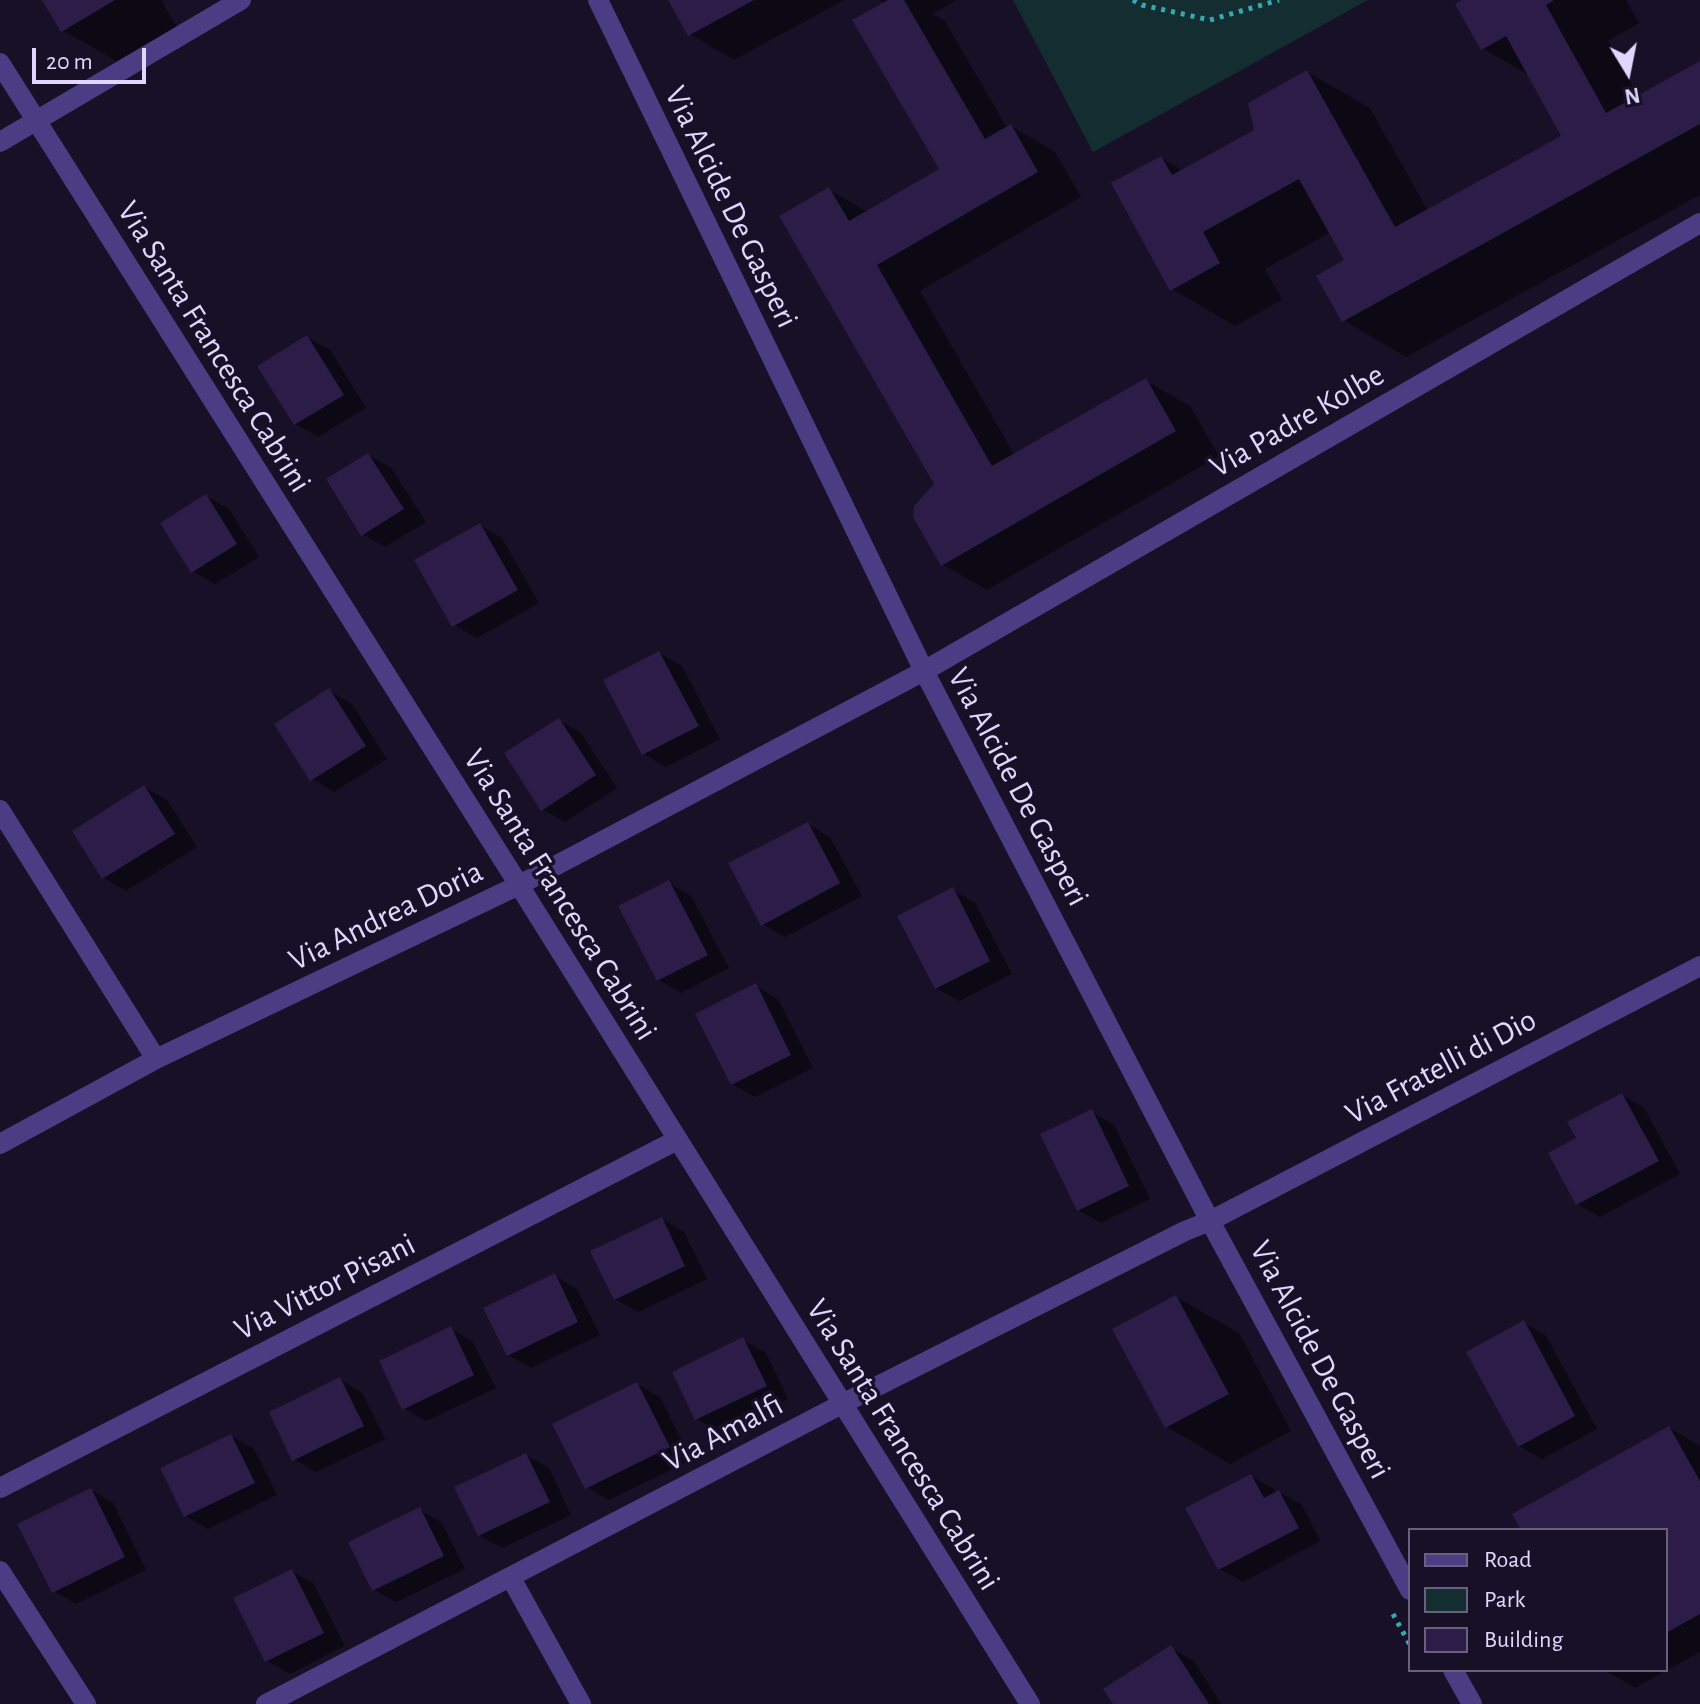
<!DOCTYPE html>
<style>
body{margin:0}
#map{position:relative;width:1700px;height:1704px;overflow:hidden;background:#171026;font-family:"Alegreya Sans",sans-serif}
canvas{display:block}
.legend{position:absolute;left:1408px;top:1528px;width:260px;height:144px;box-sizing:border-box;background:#171026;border:2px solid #68607c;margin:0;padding:10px 14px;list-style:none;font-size:24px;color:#e1d7fe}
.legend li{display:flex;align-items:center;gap:16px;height:40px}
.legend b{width:40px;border:2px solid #68607c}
.north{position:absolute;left:1588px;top:32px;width:80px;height:80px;-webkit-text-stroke:6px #171026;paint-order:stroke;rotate:170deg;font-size:22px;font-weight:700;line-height:32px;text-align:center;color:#e1d7fe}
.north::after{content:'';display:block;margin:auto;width:28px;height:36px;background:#e1d7fe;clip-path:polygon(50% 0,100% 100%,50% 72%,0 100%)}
.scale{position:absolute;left:32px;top:48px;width:114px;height:36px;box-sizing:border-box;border:4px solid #e1d7fe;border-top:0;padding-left:10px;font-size:24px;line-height:28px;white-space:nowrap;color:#e1d7fe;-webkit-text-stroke:6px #171026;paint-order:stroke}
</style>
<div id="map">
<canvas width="1700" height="1704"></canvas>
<ul class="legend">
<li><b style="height:10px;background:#4a3d84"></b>Road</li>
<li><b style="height:22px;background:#132d30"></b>Park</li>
<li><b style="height:22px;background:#2b1d47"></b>Building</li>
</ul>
<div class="north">N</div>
<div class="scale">20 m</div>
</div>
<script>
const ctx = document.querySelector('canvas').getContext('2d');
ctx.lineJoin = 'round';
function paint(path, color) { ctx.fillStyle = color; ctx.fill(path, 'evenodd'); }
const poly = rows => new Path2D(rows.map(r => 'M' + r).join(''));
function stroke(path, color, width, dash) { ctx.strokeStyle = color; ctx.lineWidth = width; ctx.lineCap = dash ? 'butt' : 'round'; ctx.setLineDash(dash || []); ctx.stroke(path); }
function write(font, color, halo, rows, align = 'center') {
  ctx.font = font + ' "Alegreya Sans",sans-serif'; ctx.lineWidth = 7; ctx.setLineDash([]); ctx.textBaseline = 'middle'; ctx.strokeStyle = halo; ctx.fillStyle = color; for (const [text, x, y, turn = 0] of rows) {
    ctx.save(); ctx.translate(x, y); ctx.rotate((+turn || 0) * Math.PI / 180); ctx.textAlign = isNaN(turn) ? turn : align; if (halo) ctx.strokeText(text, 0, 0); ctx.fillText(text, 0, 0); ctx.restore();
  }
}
const green = poly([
 [1013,0,1368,0,1093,152]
]);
const shadow = poly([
 [44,0,161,0,181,34,126,67,63,30],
 [671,0,844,0,734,60,690,34],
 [879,0,957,0,932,14,945,21,1007,128,1011,126,1055,152,1081,197,920,291,1015,456,1146,381,1190,406,1219,456,987,590,942,564,936,484,829,190,868,212,941,170,885,4],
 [1466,0,1626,0,1639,23,1608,41,1638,97,1700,63,1700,195,1406,357,1343,320,1347,261,1331,232,1265,269,1282,300,1235,326,1172,289,1161,158,1183,171,1256,131,1307,72,1370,108,1428,211,1564,137,1530,76,1482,48],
 [307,337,330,350,366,408,318,437,295,424],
 [368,455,391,468,426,522,385,547,363,534],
 [206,496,229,509,259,557,215,584,192,571],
 [480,525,502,538,539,603,477,638,454,625],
 [659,653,682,666,720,739,666,767,644,754],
 [329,691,352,704,387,759,334,792,312,779],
 [559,720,581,733,617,788,565,822,542,809],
 [144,787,167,800,197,847,126,891,104,878,74,832],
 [808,824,830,837,862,896,785,937,762,924],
 [669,883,691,896,729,968,681,993,659,980],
 [953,890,975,903,1012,974,959,1001,936,988],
 [756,986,778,999,813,1068,755,1097,732,1084],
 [1622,1095,1644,1108,1680,1174,1600,1217,1577,1204,1579,1139],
 [1092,1112,1114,1125,1150,1199,1101,1223,1078,1210],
 [662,1219,684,1232,707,1279,638,1312,615,1299],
 [555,1276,577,1289,600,1335,531,1368,508,1355],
 [1176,1297,1239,1333,1291,1431,1230,1464,1167,1427],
 [1524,1323,1546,1336,1597,1429,1542,1459,1519,1446],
 [451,1329,473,1342,496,1388,426,1421,404,1408],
 [743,1340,766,1353,788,1399,720,1432,697,1419],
 [340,1379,362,1393,385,1439,316,1472,294,1459],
 [637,1384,660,1397,691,1460,609,1500,586,1487],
 [1669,1428,1700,1446,1700,1652,1635,1688,1604,1670,1666,1670,1666,1530,1523,1530],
 [231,1436,254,1449,277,1495,208,1529,185,1516],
 [526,1455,549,1468,571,1515,502,1548,479,1535],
 [1251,1476,1274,1489,1276,1493,1279,1492,1302,1505,1320,1541,1243,1582,1220,1569],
 [91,1490,113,1503,146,1570,76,1604,53,1591],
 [420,1510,442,1523,465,1569,396,1602,373,1589],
 [292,1571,314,1584,345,1646,290,1674,267,1661],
 [1171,1648,1194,1661,1221,1704,1115,1704]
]);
const building = poly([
 [42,0,115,0,61,32],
 [668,0,754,0,688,36],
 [888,0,904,0,985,139,1011,124,1038,172,877,265,992,466,1146,378,1176,431,941,566,913,517,914,506,934,484,779,216,829,187,849,221,939,169,852,20],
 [1462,0,1554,0,1546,5,1606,113,1700,61,1700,124,1342,322,1316,276,1344,260,1299,179,1203,232,1220,263,1170,291,1111,183,1161,156,1172,175,1254,130,1248,103,1307,70,1395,227,1561,136,1506,36,1481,50,1455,4],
 [307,335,344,395,294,425,257,366],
 [368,453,404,509,361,536,326,479],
 [206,494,237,544,191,573,160,523],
 [480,523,518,590,452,627,414,560],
 [659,651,699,726,642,755,603,680],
 [329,688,366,746,310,781,274,724],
 [559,718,596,775,541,811,504,753],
 [144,785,175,834,102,879,72,831],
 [808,822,840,883,761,926,728,863],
 [669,880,708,955,657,981,618,906],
 [953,887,990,961,935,989,897,916],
 [756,983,791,1055,731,1085,695,1014],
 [1622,1093,1659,1161,1576,1205,1548,1153,1576,1138,1567,1122],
 [1092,1109,1129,1186,1077,1211,1040,1134],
 [662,1217,685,1266,614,1300,590,1251],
 [555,1273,578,1322,507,1356,483,1308],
 [1176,1295,1229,1394,1165,1428,1112,1329],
 [1524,1320,1575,1416,1518,1447,1466,1352],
 [451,1326,474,1375,402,1410,379,1361],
 [743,1337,767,1386,695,1420,672,1372],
 [340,1377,364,1426,292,1461,269,1412],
 [637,1382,670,1447,585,1489,552,1424],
 [1669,1426,1700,1481,1700,1614,1666,1633,1666,1530,1521,1530,1512,1514],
 [231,1434,255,1483,184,1517,160,1468],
 [526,1453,550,1502,478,1536,454,1487],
 [1251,1474,1264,1498,1279,1490,1299,1528,1218,1570,1185,1508],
 [91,1488,125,1557,52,1593,17,1524],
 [420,1507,444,1556,372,1591,348,1542],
 [292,1569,324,1633,265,1662,233,1598],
 [1171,1645,1209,1704,1113,1704,1103,1689]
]);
const path = poly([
 [1133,0,1142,5,1210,20,1279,0],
 [1393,1614,1410,1645]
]);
const minor = poly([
 [598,0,924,671,1210,1221,1410,1590],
 [0,63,519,885,1030,1704],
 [0,142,241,0],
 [0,810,156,1059],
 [0,1144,156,1059,519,885,924,671,1700,223],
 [0,1488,677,1140],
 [0,1571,86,1704],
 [511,1578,581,1704],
 [1453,1670,1472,1704],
 [266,1704,842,1404,1185,1231,1210,1221,1700,966]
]);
const streetNames = [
 ["Via Alcide De Gasperi",731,207,64],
 ["Via Santa Francesca Cabrini",214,347,58],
 ["Via Padre Kolbe",1297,421,-30],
 ["Via Alcide De Gasperi",1018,787,62],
 ["Via Santa Francesca Cabrini",560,895,58],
 ["Via Andrea Doria",386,916,-26],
 ["Via Fratelli di Dio",1441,1067,-28],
 ["Via Vittor Pisani",325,1287,-27],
 ["Via Alcide De Gasperi",1320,1360,62],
 ["Via Amalfi",723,1433,-28],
 ["Via Santa Francesca Cabrini",903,1445,58]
];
paint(green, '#132d30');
paint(shadow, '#0007');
paint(building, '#2b1d47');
stroke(path, '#34aab5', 5, [4, 6]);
stroke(minor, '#4a3d84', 20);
write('32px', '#e1d7fe', '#171026', streetNames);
</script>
